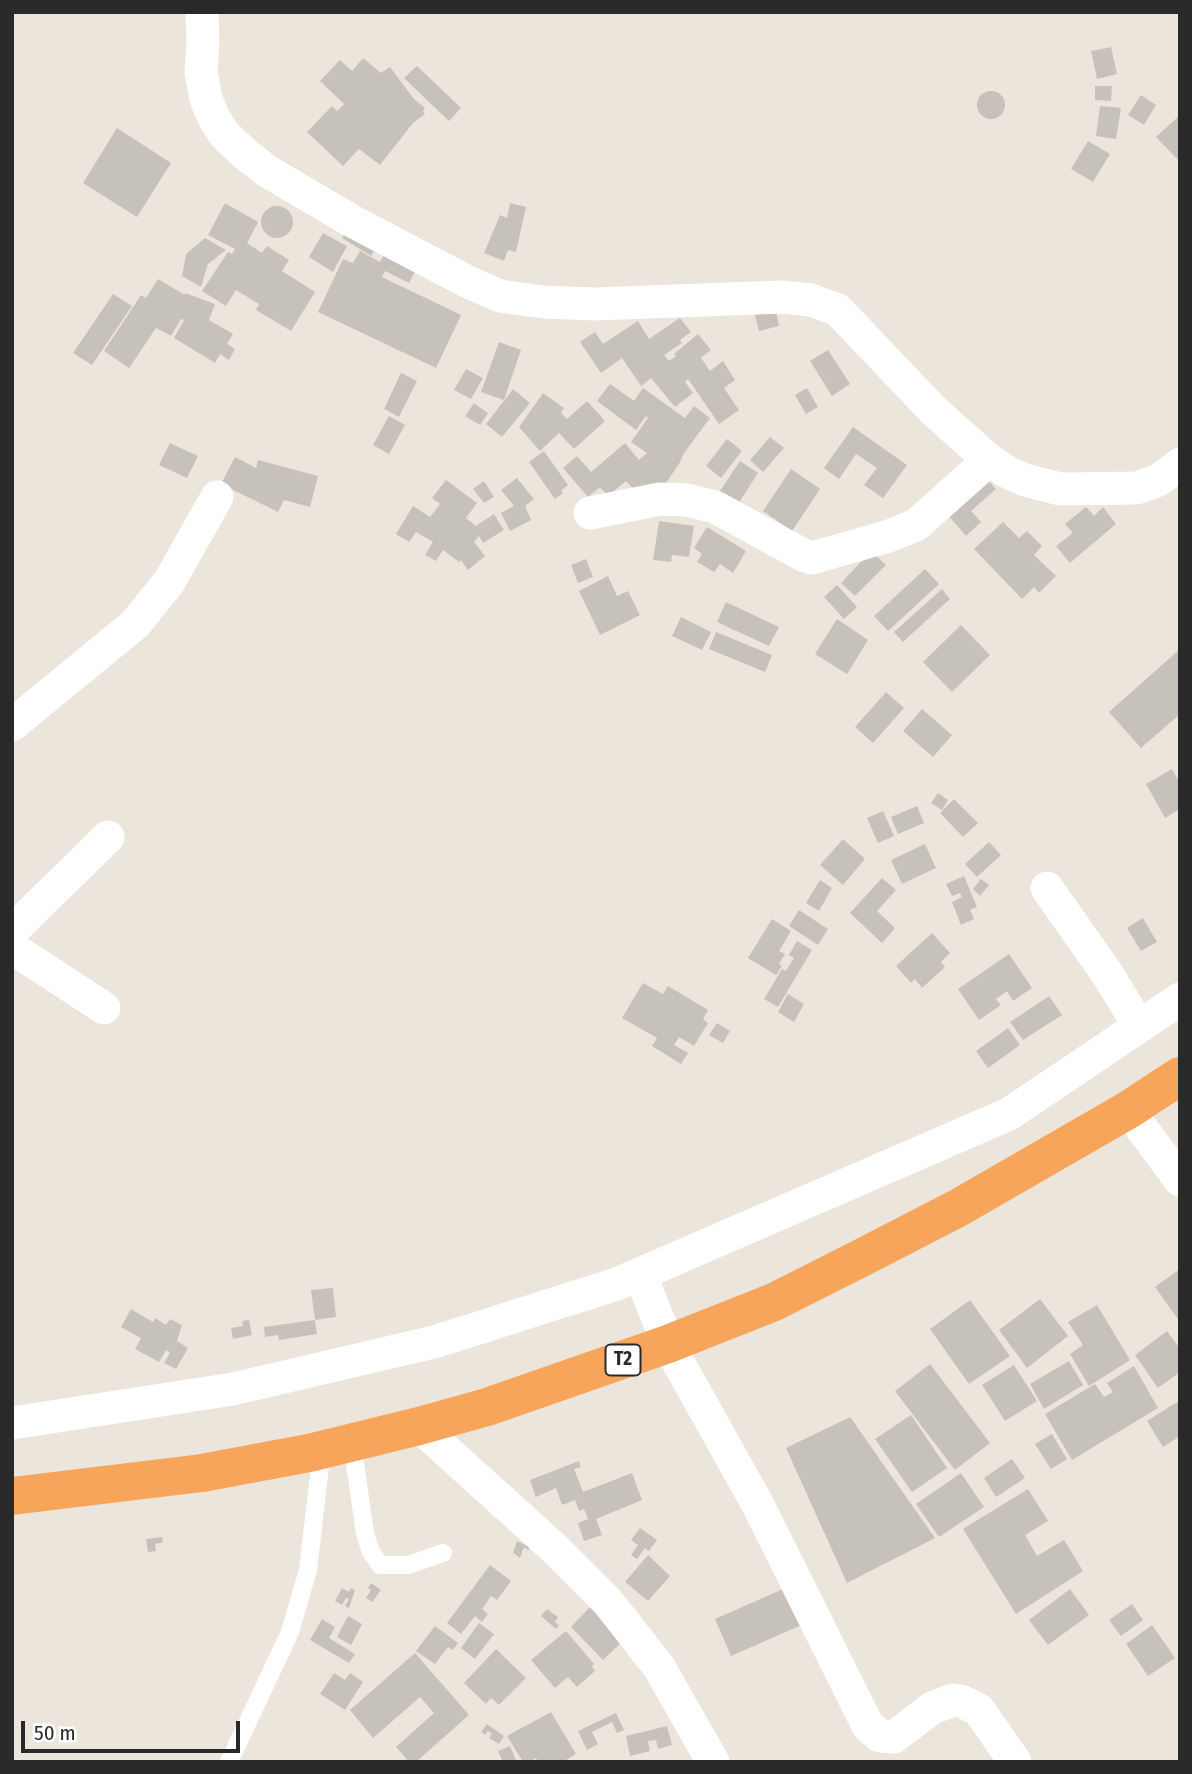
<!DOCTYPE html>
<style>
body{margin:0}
#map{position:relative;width:1192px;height:1774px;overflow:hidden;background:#ebe5dc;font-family:"Fira Sans Condensed",sans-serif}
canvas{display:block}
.frame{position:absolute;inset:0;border:14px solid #292929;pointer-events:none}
.scale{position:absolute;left:21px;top:1721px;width:219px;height:32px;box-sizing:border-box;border:4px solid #292929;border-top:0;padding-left:9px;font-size:21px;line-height:24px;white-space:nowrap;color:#292929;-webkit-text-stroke:5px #fff;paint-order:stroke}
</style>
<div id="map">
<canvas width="1192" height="1774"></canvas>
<div class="frame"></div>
<div class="scale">50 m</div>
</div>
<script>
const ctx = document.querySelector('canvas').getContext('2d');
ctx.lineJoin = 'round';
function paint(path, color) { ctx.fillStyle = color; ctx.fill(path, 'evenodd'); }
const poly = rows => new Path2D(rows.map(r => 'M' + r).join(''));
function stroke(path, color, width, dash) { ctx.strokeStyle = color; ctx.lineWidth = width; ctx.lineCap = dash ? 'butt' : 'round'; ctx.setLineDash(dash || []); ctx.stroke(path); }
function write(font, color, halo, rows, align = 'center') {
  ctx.font = font + ' "Fira Sans Condensed",sans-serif'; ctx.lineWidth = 6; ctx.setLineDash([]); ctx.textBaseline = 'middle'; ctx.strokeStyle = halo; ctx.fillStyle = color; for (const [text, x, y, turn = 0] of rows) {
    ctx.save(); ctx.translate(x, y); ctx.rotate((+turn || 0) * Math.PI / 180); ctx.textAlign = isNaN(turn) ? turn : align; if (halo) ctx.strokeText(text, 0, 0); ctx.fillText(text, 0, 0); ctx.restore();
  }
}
const building = poly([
 [1111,47,1117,74,1097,79,1091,51],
 [363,58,381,73,390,67,414,99,425,108,423,111,425,114,413,123,380,165,359,149,343,166,307,132,332,106,337,111,344,104,320,81,340,60,352,71],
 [417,66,461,108,449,121,404,78],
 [1095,86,1112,86,1111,101,1095,100],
 '977 105a14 14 0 1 1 28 0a14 14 0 1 1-28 0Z',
 [1141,95,1156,105,1144,125,1128,115],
 [1100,106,1121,108,1116,139,1096,136],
 [1180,115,1180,162,1156,137],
 [117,128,171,163,137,217,83,183],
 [1088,141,1110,154,1093,182,1071,169],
 [225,203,258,222,247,243,262,253,267,246,289,260,282,271,315,292,291,331,256,310,259,304,236,290,226,306,202,291,228,252,232,254,235,249,208,235],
 [510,203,526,207,516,252,508,250,504,261,484,253,500,215,507,218],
 '261 222a16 16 0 1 1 32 0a16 16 0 1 1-32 0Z',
 [349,227,378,244,371,256,342,238],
 [323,233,347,246,333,272,309,257],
 [205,238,226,250,208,264,201,287,182,276,186,254],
 [387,249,418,266,409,283,385,271,382,277,461,315,436,368,318,312,343,259,353,263,360,251,380,262],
 [158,279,185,295,185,293,215,304,209,320,233,334,227,344,235,349,229,360,220,354,215,363,174,338,184,320,181,319,171,336,156,328,129,368,104,351,141,295,146,298],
 [113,294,132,306,92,365,73,353],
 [776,311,779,326,759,331,755,315],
 [680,318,691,332,680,340,682,343,664,355,669,361,676,356,674,354,698,334,711,350,701,358,710,371,723,361,735,380,724,388,739,410,719,424,688,379,685,382,693,393,675,407,651,378,641,386,622,358,601,373,580,342,595,332,603,344,638,321,649,339],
 [499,342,521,350,504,400,481,392],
 [828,350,850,384,832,396,810,361],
 [466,369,483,378,471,399,454,390],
 [401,373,417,381,399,417,384,409],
 [610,384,634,401,643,388,685,418,694,406,710,418,684,453,679,464,658,495,643,499,626,481,608,496,600,487,588,497,563,468,577,456,591,472,625,443,639,460,647,453,631,442,648,418,646,416,636,430,597,401],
 [807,388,818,407,806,414,795,395],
 [513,389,530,403,502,437,486,424],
 [543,393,564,408,561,413,567,419,587,401,605,421,574,449,559,433,540,451,519,427],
 [474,403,488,413,480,425,465,416],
 [389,416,405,425,389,454,373,445],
 [853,427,907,465,883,498,864,485,877,468,856,454,839,479,824,468],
 [770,437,784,448,763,472,750,460],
 [727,439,742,451,721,478,706,466],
 [170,443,198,456,187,478,159,465],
 [544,451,568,485,561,491,563,493,555,499,529,462],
 [235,457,256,468,258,460,318,476,310,507,284,500,278,512,221,484],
 [740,461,758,473,735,509,716,497],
 [791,469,820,489,792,531,763,511],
 [517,478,534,499,525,506,531,520,510,531,501,513,514,506,501,490],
 [987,479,996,489,971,511,981,522,966,536,947,514],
 [446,480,477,503,466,518,476,526,494,514,504,530,483,543,479,536,474,542,485,556,468,570,461,560,459,562,443,550,436,561,425,555,433,542,416,532,409,542,396,534,413,506,430,517,440,504,432,498],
 [484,481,494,497,484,503,473,489],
 [1086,507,1094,516,1103,507,1116,524,1070,563,1056,546,1073,533,1065,524],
 [659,521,694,526,689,557,672,555,671,562,653,560],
 [1003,522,1019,538,1027,531,1042,546,1034,555,1056,576,1039,593,1034,587,1022,599,974,549],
 [707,527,746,551,733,573,720,564,714,572,697,562,702,554,694,548],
 [871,551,886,565,855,596,841,583],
 [586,559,593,577,578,583,571,565],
 [925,569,939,584,888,631,874,616],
 [608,576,617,596,628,591,640,615,600,635,579,591],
 [837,585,857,607,844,619,824,597],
 [942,589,950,599,903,642,894,632],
 [726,602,779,627,769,646,717,622],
 [681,617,711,632,702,650,672,636],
 [837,619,868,640,847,674,815,654],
 [961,625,990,655,952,692,923,662],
 [716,632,772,655,765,672,709,649],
 [1180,649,1180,714,1141,748,1109,712],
 [886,692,904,708,873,743,855,727],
 [922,709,952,735,933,757,903,731],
 [1172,769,1180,783,1180,809,1165,818,1146,784],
 [938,793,948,800,942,810,931,803],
 [954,799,978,823,963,837,940,813],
 [917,806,924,823,898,834,891,817],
 [883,811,894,836,878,843,867,818],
 [843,839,865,859,843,885,820,865],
 [989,842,1001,855,977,877,965,864],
 [925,844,936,868,902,884,891,860],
 [964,876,977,907,970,910,974,919,961,925,952,902,962,897,960,893,952,896,946,884],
 [882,878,896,890,877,911,895,928,882,943,850,913],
 [981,879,989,885,980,896,973,889],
 [820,880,832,888,819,911,806,903],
 [799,910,828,929,818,945,789,926],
 [1143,918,1157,942,1141,951,1127,928],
 [772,919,791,931,779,951,785,954,779,964,782,966,776,975,748,958],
 [932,933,950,953,941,962,945,967,922,988,915,979,911,983,896,966],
 [797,941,812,950,778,1007,764,999,782,969,786,971,794,958,789,955],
 [1009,954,1032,988,1013,1001,1007,991,996,999,1001,1005,979,1020,958,989],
 [643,983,663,994,668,986,708,1010,703,1019,708,1023,694,1046,679,1037,674,1045,688,1053,681,1064,652,1046,657,1038,622,1018],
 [788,994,804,1004,794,1022,778,1012],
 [1049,996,1062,1015,1023,1040,1010,1022],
 [717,1023,730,1031,723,1043,709,1035],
 [1008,1028,1020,1045,988,1068,976,1051],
 [1180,1269,1180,1322,1155,1287],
 [333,1288,336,1317,315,1320,311,1290],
 [1040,1299,1068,1336,1027,1368,999,1330],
 [970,1300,1010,1356,969,1384,930,1329],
 [1097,1305,1130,1360,1089,1386,1070,1354,1083,1345,1068,1322],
 [131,1309,153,1322,155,1318,166,1325,170,1319,182,1325,177,1341,188,1348,176,1369,164,1363,170,1353,166,1350,159,1362,135,1349,141,1338,121,1327],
 [249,1320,252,1335,233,1339,231,1328,243,1326,242,1321],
 [315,1320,317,1334,279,1340,278,1335,265,1337,264,1327],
 [1167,1331,1180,1349,1180,1372,1158,1388,1135,1355],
 [1069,1361,1083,1385,1044,1409,1030,1384],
 [930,1364,990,1443,955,1470,895,1391],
 [1014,1365,1037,1401,1005,1421,982,1385],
 [1134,1366,1158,1408,1072,1460,1045,1414,1095,1384,1104,1397,1113,1392,1107,1383],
 [1177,1402,1180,1406,1180,1436,1163,1447,1147,1421],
 [911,1415,947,1468,912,1492,875,1439],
 [850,1417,935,1538,847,1583,786,1448],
 [1052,1434,1067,1459,1051,1469,1035,1444],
 [1012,1459,1025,1478,996,1497,984,1478],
 [579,1461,581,1467,574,1469,583,1492,632,1473,642,1500,596,1519,602,1535,584,1541,578,1523,588,1519,584,1509,579,1511,575,1500,562,1505,556,1488,536,1497,530,1480],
 [961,1473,984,1507,939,1537,916,1504],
 [1028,1489,1048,1521,1025,1535,1037,1556,1064,1540,1083,1571,1016,1614,963,1529],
 [640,1528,657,1540,649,1551,645,1548,637,1559,631,1555,638,1545,631,1540],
 [162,1537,163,1542,155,1544,156,1551,148,1552,146,1539],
 [517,1541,530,1547,528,1550,524,1547,520,1558,513,1553],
 [648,1555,670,1576,648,1601,625,1582],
 [490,1565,511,1581,497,1600,491,1596,482,1609,488,1614,482,1622,475,1616,461,1634,447,1623],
 [371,1583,381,1590,372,1602,366,1598,371,1590,368,1588],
 [790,1586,806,1623,731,1656,715,1619],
 [342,1588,349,1592,351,1588,355,1590,349,1608,345,1606,349,1599,346,1598,342,1605,335,1601],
 [1070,1589,1089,1615,1048,1645,1029,1620],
 [594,1603,627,1637,603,1660,571,1627],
 [1132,1604,1143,1620,1121,1636,1109,1620],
 [547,1609,558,1617,555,1622,559,1625,556,1629,541,1616],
 [348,1616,362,1624,351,1645,337,1637],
 [322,1619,335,1627,329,1638,355,1654,349,1663,310,1640],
 [479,1623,494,1634,475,1659,461,1648],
 [1152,1625,1175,1658,1148,1676,1126,1644],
 [435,1626,458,1643,453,1650,448,1647,435,1664,416,1651],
 [566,1631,594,1664,592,1667,595,1671,577,1687,568,1677,555,1688,531,1660],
 [496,1649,526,1678,499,1705,491,1698,486,1704,464,1683],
 [415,1653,469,1715,416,1762,409,1762,396,1747,434,1713,420,1697,373,1738,350,1710],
 [334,1673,345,1680,350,1673,363,1682,345,1710,320,1694],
 [551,1712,576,1754,563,1762,538,1762,536,1758,530,1762,523,1762,507,1736],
 [616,1713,624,1730,617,1733,612,1722,592,1732,598,1744,587,1750,578,1731],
 [487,1724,504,1736,499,1744,489,1738,492,1734,488,1731,485,1735,481,1732],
 [667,1726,672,1745,658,1749,656,1740,648,1741,650,1751,630,1756,626,1736],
 [510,1746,517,1762,503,1762,498,1751]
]);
const lane = poly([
 [352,1442,365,1534,371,1552,380,1565,408,1565,443,1553],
 [229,1762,290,1632,308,1570,322,1449]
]);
const street = poly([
 [202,12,203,42,201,72,206,99,214,118,224,134,244,153,267,171,350,220,468,282,500,296,543,302,595,304,782,297,811,300,838,310,933,410,989,460,1007,472,1025,480,1060,489,1137,488,1159,480,1180,464],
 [590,513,660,499,687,500,715,507,803,555,812,558,889,536,916,525,989,460],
 [12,725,135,624,169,582,217,497],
 [1047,888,1108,975,1139,1026],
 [12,931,108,837],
 [12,948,104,1008],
 [1128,1110,1180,1180],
 [640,1274,668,1344,758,1505,868,1726,880,1736,894,1737,932,1708,953,1700,961,1701,979,1710,1015,1762],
 [12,1423,233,1389,434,1342,617,1284,1009,1114,1180,999],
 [419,1426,554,1548,608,1602,659,1667,713,1762]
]);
const highway = poly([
 [12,1496,202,1473,309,1453,419,1426,487,1407,668,1344,774,1302,863,1257,958,1208,1128,1110,1180,1076]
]);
const shields = [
 [623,1360,35]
];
const shieldNames = [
 ["T2",623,1360]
];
paint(building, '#c6c2bb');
stroke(lane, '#fff', 18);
stroke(street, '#fff', 33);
stroke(highway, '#f7a55a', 38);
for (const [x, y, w] of shields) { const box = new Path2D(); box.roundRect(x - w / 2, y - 15.5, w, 31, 5); ctx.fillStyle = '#fff'; ctx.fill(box); stroke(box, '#292929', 2); }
write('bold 19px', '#292929', null, shieldNames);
</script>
